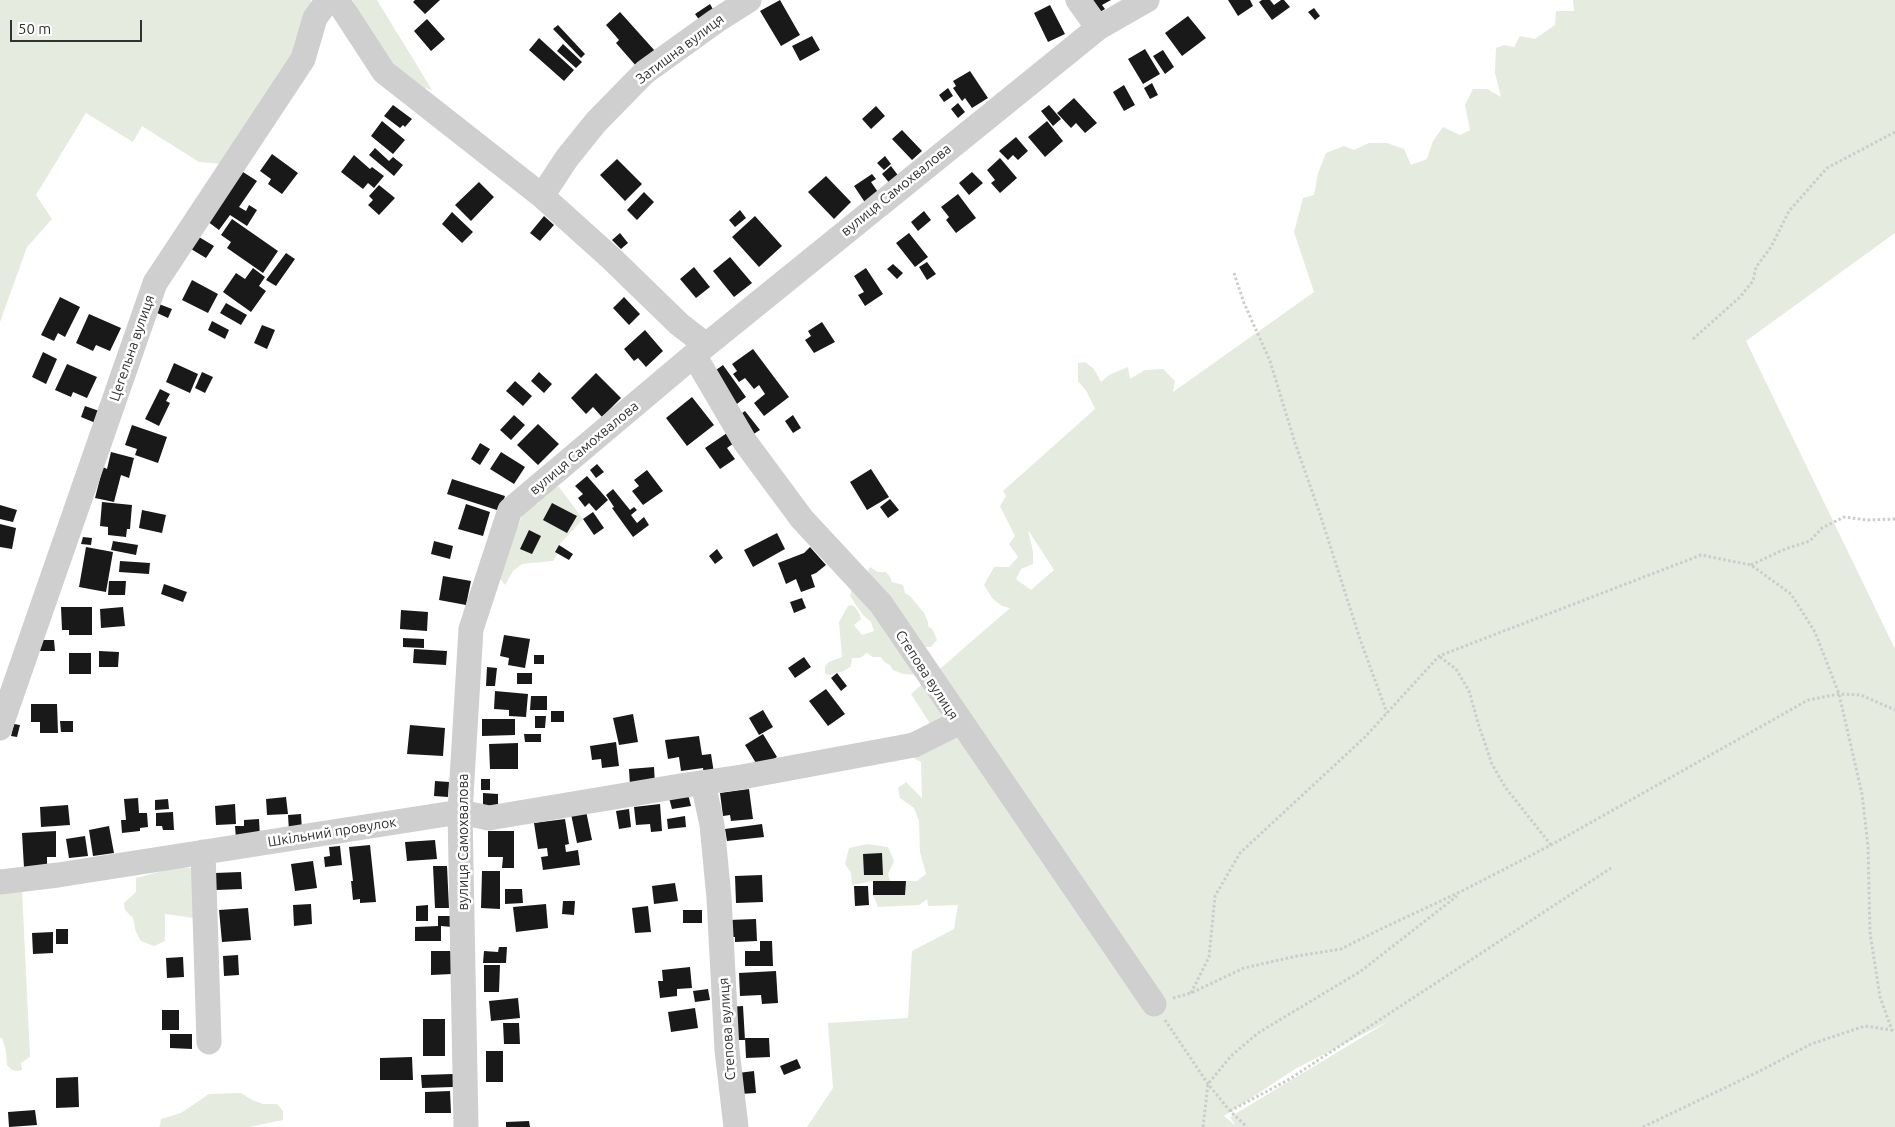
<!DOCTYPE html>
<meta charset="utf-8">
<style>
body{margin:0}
#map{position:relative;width:1895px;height:1127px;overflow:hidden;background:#fff;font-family:Ubuntu,sans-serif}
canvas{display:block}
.scale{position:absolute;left:10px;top:20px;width:132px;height:22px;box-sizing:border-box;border:2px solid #323232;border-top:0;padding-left:6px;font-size:15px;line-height:18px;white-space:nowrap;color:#323232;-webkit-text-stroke:4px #fff;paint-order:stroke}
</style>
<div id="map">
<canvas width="1895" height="1127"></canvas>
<div class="scale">50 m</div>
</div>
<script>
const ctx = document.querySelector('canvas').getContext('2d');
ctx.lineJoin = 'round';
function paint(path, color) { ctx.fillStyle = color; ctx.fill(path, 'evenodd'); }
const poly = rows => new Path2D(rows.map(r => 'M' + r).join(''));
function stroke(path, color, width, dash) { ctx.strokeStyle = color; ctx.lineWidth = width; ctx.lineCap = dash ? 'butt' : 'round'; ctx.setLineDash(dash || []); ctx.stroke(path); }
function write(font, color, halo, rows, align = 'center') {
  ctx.font = font + ' Ubuntu,sans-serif'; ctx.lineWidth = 5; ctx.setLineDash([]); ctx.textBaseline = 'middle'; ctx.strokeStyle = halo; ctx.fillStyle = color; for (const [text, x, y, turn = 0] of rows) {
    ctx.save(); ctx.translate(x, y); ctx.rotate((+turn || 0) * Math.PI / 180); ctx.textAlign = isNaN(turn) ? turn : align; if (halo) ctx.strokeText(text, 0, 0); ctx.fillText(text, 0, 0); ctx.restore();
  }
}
const green = poly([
 [0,0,311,0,310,17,301,41,223,164,199,162,142,126,133,142,86,113,36,195,52,219,27,247,0,322],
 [353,0,377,0,432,90,415,85,393,63,356,8],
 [1573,0,1895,0,1895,233,1746,341,1895,649,1895,1127,807,1127,833,1088,828,1023,908,1018,912,951,954,929,958,905,928,906,927,899,919,905,878,907,873,895,873,881,852,885,851,873,845,864,849,848,867,844,888,847,894,861,888,874,890,881,917,881,926,874,920,852,919,821,914,808,900,798,898,788,906,782,922,798,921,762,906,754,927,747,929,722,911,694,1010,608,1002,606,992,598,984,585,994,567,1009,567,1018,557,1009,544,1015,536,1000,506,1006,496,1003,491,1095,409,1087,392,1078,381,1078,363,1085,362,1094,369,1101,382,1109,375,1128,367,1130,379,1145,370,1163,369,1175,381,1173,392,1314,292,1294,232,1303,198,1314,195,1318,173,1326,153,1344,146,1354,150,1369,143,1387,143,1404,149,1411,165,1427,159,1433,141,1443,127,1460,135,1470,130,1465,105,1473,89,1487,89,1501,97,1495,73,1496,48,1504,45,1514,47,1520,36,1535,39,1555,25,1556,11,1574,11],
 [1028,530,1054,570,1031,590,1016,579,1021,569,1033,564,1033,551],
 [1389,1021,1230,1117,1236,1126,1224,1116,1295,1069],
 [559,487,583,519,559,545,555,551,558,553,553,561,522,564,513,571,505,585,498,576,510,529,518,526,525,509,539,503,539,497,547,496,548,488],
 [870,567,878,572,886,572,890,577,892,582,903,585,905,593,910,596,924,613,928,622,928,626,933,630,937,640,931,647,922,647,918,675,903,674,893,670,890,665,884,662,881,657,873,657,867,653,860,658,852,658,851,666,844,671,830,675,825,674,825,666,829,662,842,657,839,622,848,606,851,605,855,607,859,613,861,619,854,625,862,635,874,631,871,622,863,615,850,596,852,589,870,582,868,570],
 [177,867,192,868,194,918,165,914,165,941,154,946,141,941,136,932,133,918,125,910,124,903,136,892,136,878],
 [22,889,30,1057,21,1063,22,1070,17,1071,12,1070,7,1065,6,1051,2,1038,0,1038,0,892],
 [241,1093,252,1100,263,1104,277,1104,283,1111,283,1120,249,1127,158,1127,160,1126,161,1119,181,1113,209,1094]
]);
const building = poly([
 [415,0,440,0,425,14,413,2],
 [780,0,800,35,781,46,760,11],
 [1086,0,1111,0,1102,5,1105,9,1095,15],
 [1228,0,1250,0,1253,6,1238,16],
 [1262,0,1270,0,1274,5,1281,0,1284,0,1290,7,1272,20,1259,2],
 [710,4,714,11,700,21,695,14],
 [1050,5,1065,34,1048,42,1034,13],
 [1314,8,1320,16,1315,20,1308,12],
 [620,12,655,51,637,67,616,43,619,40,606,25],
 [1188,16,1206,38,1182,56,1165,33],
 [427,19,445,39,431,51,414,31],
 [558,25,585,54,581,58,553,29],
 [812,36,820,50,800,61,792,46],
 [539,38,574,70,564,81,529,50],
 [563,44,582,62,576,68,557,51],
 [1145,49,1160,74,1143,84,1128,59],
 [1163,50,1174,67,1165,74,1153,56],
 [970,71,988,98,972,108,965,98,962,101,953,88,956,86,953,81],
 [1152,83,1158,95,1150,99,1144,88],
 [1124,85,1135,105,1124,111,1113,92],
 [948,88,953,96,944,102,939,95],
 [1074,98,1097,123,1085,133,1076,123,1071,128,1057,113],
 [958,103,965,112,958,118,951,109],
 [393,105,412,119,405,127,403,125,400,128,384,116],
 [1049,105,1061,119,1053,126,1041,111],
 [876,106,885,116,871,129,862,119],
 [382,121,405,140,393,154,371,136],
 [1047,121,1063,141,1045,157,1028,137],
 [902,130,922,151,912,160,892,139],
 [1016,137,1028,151,1018,160,1013,155,1008,160,999,151],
 [375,148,389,161,393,157,403,165,394,176,369,155],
 [272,154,298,173,282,194,268,184,271,179,260,171],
 [354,155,370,169,372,167,384,176,374,188,368,183,363,189,341,172],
 [885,156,891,164,884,170,877,163],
 [1000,158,1017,178,1000,193,991,183,995,180,987,170],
 [617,159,642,184,625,201,600,175],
 [891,166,900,178,891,185,882,174],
 [243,172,257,181,239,207,246,211,249,205,257,210,247,226,230,215,219,230,207,221],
 [972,172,983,183,969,195,959,183],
 [872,174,876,179,871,182,880,195,866,204,854,186],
 [826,176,851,202,834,219,808,192],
 [479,182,494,197,471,221,455,205],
 [379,185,395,198,379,215,368,205,373,200,369,196],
 [644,192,654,202,637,220,627,210],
 [958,194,976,218,956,233,946,220,949,217,941,207],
 [740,210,746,218,735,227,729,220],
 [924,211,931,220,918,231,911,222],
 [452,212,473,232,462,243,442,224],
 [544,216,554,225,540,241,530,233],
 [755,216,782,246,759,267,732,237],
 [232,219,278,251,263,273,227,248,231,242,221,235],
 [620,233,628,243,621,249,612,240],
 [909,233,928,257,915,267,896,243],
 [199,237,214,246,206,258,191,249],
 [286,253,295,259,276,286,266,280],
 [730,257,752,283,734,297,713,271],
 [927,262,936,274,927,280,919,267],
 [893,264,903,273,897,279,887,269],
 [694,267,710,287,696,298,680,279],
 [253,268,265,277,259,286,266,291,251,312,223,292,236,273,245,279],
 [866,268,883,294,865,306,858,295,864,292,854,276],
 [192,280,218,294,208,313,182,300],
 [60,297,80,307,65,337,58,333,54,341,41,335],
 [624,297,640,314,629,325,613,308],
 [226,303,247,315,241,325,220,313],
 [159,304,172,309,168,318,155,312],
 [89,314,121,328,110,351,96,345,93,351,76,343],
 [212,321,229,330,225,339,208,330],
 [822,322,835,342,814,353,805,340,811,336,808,331],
 [262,325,275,330,267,349,254,343],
 [645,330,663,351,646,367,638,358,634,361,624,349],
 [753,349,789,397,764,416,754,403,765,394,759,385,754,389,745,378,739,382,733,374,737,371,732,364],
 [43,352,57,359,46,384,32,377],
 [174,363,198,374,190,393,166,382],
 [67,364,97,377,87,398,73,392,71,397,55,390],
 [723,365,746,397,733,407,709,375],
 [202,372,213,377,205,393,195,388],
 [539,372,552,384,544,393,531,381],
 [596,373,621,398,602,417,593,407,586,414,571,398],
 [515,381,532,396,523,406,506,391],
 [160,389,170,394,166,401,170,403,159,426,145,419],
 [692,397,714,425,687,446,666,418],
 [85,406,102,412,98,424,81,417],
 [745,411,760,430,752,435,738,416],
 [514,415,525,425,511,440,500,430],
 [793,415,801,428,793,433,785,421],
 [538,424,559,444,538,465,517,445],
 [132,425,167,437,158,463,135,455,137,449,125,445],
 [727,433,734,443,727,448,735,459,720,469,705,448],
 [480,443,490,449,480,465,471,459],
 [111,452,134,458,129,478,121,475,114,502,95,498,103,467,107,469],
 [501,452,525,467,514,484,490,469],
 [597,464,604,472,596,478,590,470],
 [871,469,889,497,867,510,850,482],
 [647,470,663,491,643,505,632,491,639,486,634,480],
 [587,476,608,500,596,511,589,503,585,507,578,498,583,494,575,486],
 [452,479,505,496,500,511,447,494],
 [613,489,630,510,634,507,637,510,631,515,637,523,644,517,649,525,633,537,612,508,614,507,606,495],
 [890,499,899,510,888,518,880,507],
 [102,502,132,505,130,529,127,529,126,537,108,535,108,527,100,526],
 [552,503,577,516,567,533,543,520],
 [466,504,490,512,483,536,458,529],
 [0,505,17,510,13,522,0,519],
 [142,510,166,515,162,533,139,528],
 [593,512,604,528,594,535,583,519],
 [0,524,16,528,12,549,0,547],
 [529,530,541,536,532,554,520,549],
 [777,533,785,549,753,567,744,550],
 [83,537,92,538,91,545,81,544],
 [113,541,138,545,136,555,111,550],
 [434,541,453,546,450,559,431,554],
 [559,545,573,554,569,560,555,552],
 [86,547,113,552,106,592,79,587],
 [810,547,826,565,816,573,811,575,815,587,801,592,796,579,786,584,778,563,804,553],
 [717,549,723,558,715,564,709,556],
 [120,561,150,563,149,574,119,572],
 [443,576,471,581,466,605,439,600],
 [109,581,126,581,125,595,108,595],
 [164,584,187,592,183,602,161,594],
 [802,598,806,608,794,613,790,602],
 [61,607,92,607,92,635,69,635,69,630,62,630],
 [123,607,125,626,101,628,100,609],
 [401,610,428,612,427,631,400,629],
 [504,635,530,639,525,668,508,665,509,658,500,656],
 [403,638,424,639,424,648,403,647],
 [38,640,54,640,55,651,38,651],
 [414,649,447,651,446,665,413,663],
 [99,651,119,652,118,667,99,667],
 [69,653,91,653,91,674,69,674],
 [534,655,544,655,544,664,534,664],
 [804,657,811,667,795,678,788,668],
 [487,667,497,668,495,686,486,686],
 [517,673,532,673,532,684,517,684],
 [837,673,847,686,841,691,831,678],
 [826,689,845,714,828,726,809,701],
 [495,691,528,694,526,717,509,716,509,710,494,709],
 [531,696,547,696,547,710,530,710],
 [31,704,57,704,58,733,40,733,40,722,31,722],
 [763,710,773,727,759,735,749,718],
 [551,711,564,711,564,722,551,722],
 [633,714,638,742,619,745,613,718],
 [535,716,546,716,545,728,535,728],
 [482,719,515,719,515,735,482,736],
 [60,721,73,721,73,732,61,732],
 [14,724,20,725,17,737,11,736],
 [410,725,445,728,443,756,407,754],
 [524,734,541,734,541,742,525,742],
 [763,734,777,757,759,768,745,745],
 [699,736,702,755,711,754,714,773,704,775,703,768,681,771,679,757,668,759,665,740],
 [616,742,619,766,602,768,601,759,592,760,590,746],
 [518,743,518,769,490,769,489,744],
 [654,767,655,784,630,786,629,769],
 [481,779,490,779,490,790,481,790],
 [435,781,449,782,448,797,434,796],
 [749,789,753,819,731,821,730,815,723,816,720,793],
 [483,793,498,794,498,812,483,812],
 [688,794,691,806,672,809,669,798],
 [286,797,288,814,267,815,266,799],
 [138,798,139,813,147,813,148,827,140,828,140,831,122,833,121,820,126,820,124,799],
 [168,799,169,809,155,810,155,800],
 [235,804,236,824,216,825,215,806],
 [660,804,662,831,651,832,650,824,636,825,634,807],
 [68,805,70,825,41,827,40,807],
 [629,809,631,827,619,829,616,811],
 [586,811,592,840,577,843,571,814],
 [173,812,174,830,163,830,162,826,156,826,156,813],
 [301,814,302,831,289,831,288,815],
 [685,816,686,827,668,829,667,819],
 [259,819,260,838,236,839,235,826,244,826,244,820],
 [565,819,569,844,565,845,566,852,578,850,580,865,543,870,541,857,548,856,547,848,538,849,534,823],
 [762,824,764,837,727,841,725,829],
 [109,826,114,853,93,856,89,830],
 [56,831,56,857,47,857,47,867,24,868,22,833],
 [488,831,514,831,514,868,502,868,503,857,488,857],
 [85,836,88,856,69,858,66,839],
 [435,840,437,859,407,861,405,842],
 [370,845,376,902,360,903,360,899,353,900,351,881,353,881,349,847],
 [340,846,342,865,325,867,324,857,330,856,329,847],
 [882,853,883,875,864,875,863,854],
 [313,861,317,888,295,891,291,864],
 [433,866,447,866,449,908,435,908],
 [482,871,500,871,500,909,481,908],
 [241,872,242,889,216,890,215,873],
 [762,875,763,902,736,903,735,876],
 [873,881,906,881,905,895,873,895],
 [675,883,678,901,654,904,652,886],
 [854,886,868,886,869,905,855,906],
 [505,889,522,889,523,903,505,904],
 [563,901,575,901,574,915,562,914],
 [311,904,312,924,294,926,293,905],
 [546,904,548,928,516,932,513,907],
 [428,905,428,921,416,921,416,906],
 [648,906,651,932,635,933,632,908],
 [248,908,251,940,222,942,219,910],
 [683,910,702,910,702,923,683,923],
 [438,916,452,916,452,927,441,926,441,941,415,941,415,927,438,926],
 [756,919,757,941,735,942,735,937,729,937,729,920],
 [56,929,68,929,68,944,56,944],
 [53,932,53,953,33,954,32,933],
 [760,941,772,941,773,966,745,966,745,951,760,951],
 [499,947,507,947,506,963,483,963,484,951,498,952],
 [431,951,451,951,452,974,431,975],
 [238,955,239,975,224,976,223,956],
 [183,957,184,977,167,978,166,958],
 [484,965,500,965,499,992,484,992],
 [690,967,692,988,677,989,677,996,660,998,658,981,663,981,662,970],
 [776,971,778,1003,762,1004,761,995,740,996,739,973],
 [708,989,710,1000,695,1002,693,991],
 [518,998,520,1018,491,1021,489,1001],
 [743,1006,745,1040,730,1040,728,1007],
 [695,1008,698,1028,671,1032,668,1012],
 [162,1010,179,1010,179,1030,162,1030],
 [423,1019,445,1019,445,1056,423,1056],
 [503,1023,519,1023,520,1044,504,1044],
 [170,1034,192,1034,192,1049,170,1048],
 [745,1038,769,1038,770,1057,746,1058],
 [486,1051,503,1051,503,1082,486,1082],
 [412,1057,413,1080,380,1080,380,1058],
 [797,1059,801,1068,784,1075,780,1066],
 [754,1071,756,1093,740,1094,738,1073],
 [453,1074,453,1087,422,1088,421,1075],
 [78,1077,79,1107,56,1108,56,1078],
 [450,1091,451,1113,425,1113,425,1092],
 [35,1110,37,1125,9,1127,8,1112],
 [529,1121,530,1127,506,1127,506,1122]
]);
const path = poly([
 [1234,273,1244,303,1270,361,1295,443,1320,514,1360,639,1387,713],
 [1693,339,1740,297,1753,281,1756,267,1771,247,1789,211,1827,168,1895,132],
 [1751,565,1785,549,1810,541,1822,528,1844,517,1867,520,1895,519],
 [1440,657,1456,669,1469,691,1479,726,1492,764,1505,787,1551,845],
 [1191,993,1209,957,1215,896,1240,853,1365,737,1439,656,1701,555,1751,565,1791,594,1815,632,1839,694,1862,794,1868,846,1870,933,1880,997,1892,1030,1895,1032],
 [1173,998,1191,993,1244,968,1297,956,1341,949,1381,929,1462,891,1551,845,1808,700,1839,694,1861,695,1895,710],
 [1165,1020,1208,1084,1230,1111,1247,1127],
 [1230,1111,1288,1080,1611,868],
 [1203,1127,1208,1084,1231,1056,1258,1033,1361,971,1457,896],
 [1643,1127,1760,1071,1811,1044,1865,1026,1892,1030]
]);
const minor = poly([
 [337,0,384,72,542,196,612,259,679,324,706,345],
 [1078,0,1098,28],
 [542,196,567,158,596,122,645,72,716,21,749,0],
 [694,355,745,442,802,519,881,604,1154,1004],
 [0,728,155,283,303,59,315,18,328,0],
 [703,783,712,825,719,898,727,1050,736,1127],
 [203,852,209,1042],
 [0,882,58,875,460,812,489,818,680,786,742,777,914,745,960,722],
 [466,1127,460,812,471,629,510,510,694,355,1098,28,1147,0]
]);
const streetNames = [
 ["Затишна вулиця",680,49,-37],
 ["вулиця Самохвалова",896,190,-39],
 ["Цегельна вулиця",132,348,-71],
 ["вулиця Самохвалова",584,448,-40],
 ["Степова вулиця",927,675,57],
 ["Шкільний провулок",332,832,-9],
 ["вулиця Самохвалова",463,842,-90],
 ["Степова вулиця",727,1029,-94]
];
paint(green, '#e5ebde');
paint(building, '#191919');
stroke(path, '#ccc', 3, [2.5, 2.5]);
stroke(minor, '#cfcfcf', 25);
write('14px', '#323232', '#fff', streetNames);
</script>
